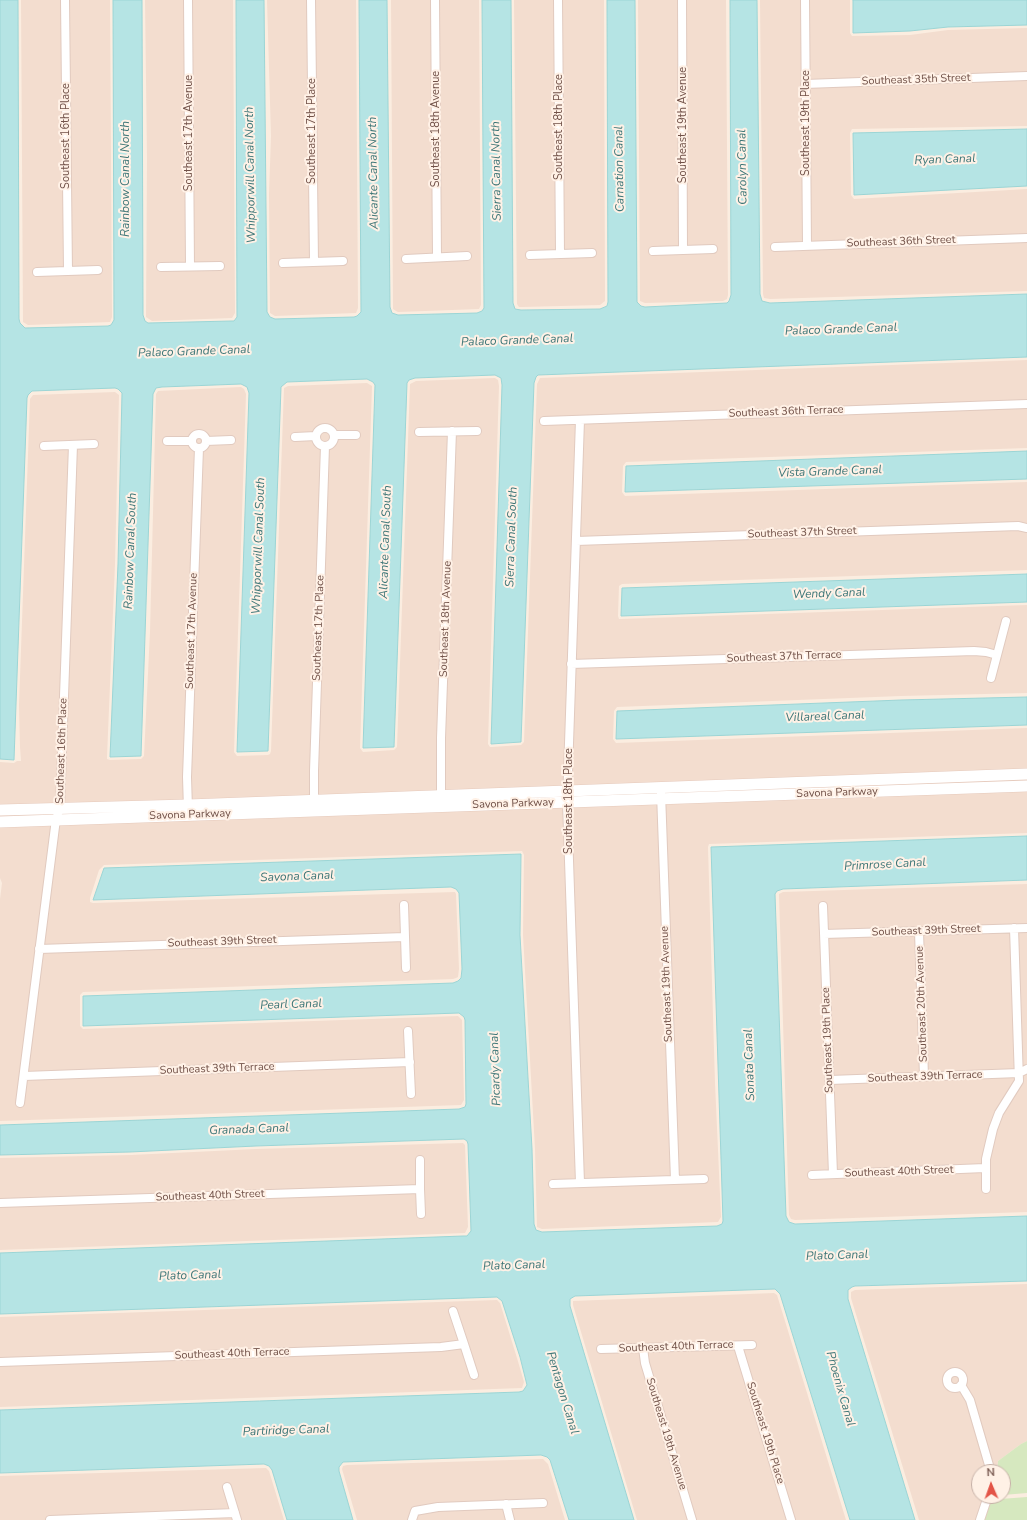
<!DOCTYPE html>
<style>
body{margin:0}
#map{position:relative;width:1027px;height:1520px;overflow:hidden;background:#fbede0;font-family:"Nunito Sans",sans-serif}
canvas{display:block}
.north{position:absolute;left:971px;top:1464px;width:40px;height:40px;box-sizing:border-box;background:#fff1e6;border:1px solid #c6b1a7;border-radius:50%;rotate:358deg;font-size:11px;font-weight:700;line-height:16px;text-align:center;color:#715148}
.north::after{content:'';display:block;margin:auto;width:14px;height:18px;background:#e35447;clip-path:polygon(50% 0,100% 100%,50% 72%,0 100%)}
</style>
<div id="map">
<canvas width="1027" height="1520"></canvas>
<div class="north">N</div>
</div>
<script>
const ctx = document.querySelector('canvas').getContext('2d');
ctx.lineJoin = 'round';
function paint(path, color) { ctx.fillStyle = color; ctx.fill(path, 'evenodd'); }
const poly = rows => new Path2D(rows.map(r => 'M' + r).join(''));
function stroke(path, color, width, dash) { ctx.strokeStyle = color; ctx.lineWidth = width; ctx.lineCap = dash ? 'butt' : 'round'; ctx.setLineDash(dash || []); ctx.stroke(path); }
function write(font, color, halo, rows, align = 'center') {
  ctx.font = font + ' "Nunito Sans",sans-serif'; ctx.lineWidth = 4; ctx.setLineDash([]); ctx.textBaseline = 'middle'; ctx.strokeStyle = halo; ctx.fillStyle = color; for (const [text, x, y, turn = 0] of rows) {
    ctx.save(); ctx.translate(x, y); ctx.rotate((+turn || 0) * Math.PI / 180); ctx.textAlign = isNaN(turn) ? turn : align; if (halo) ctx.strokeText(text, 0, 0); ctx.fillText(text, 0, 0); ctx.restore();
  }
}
const residential = poly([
 [21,0,110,0,112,317,110,322,28,325,23,322],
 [145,0,233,0,235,313,232,318,152,321,146,317,147,159],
 [267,0,356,0,358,308,356,313,275,316,270,313,269,194,271,136],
 [391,0,479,0,481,305,479,309,398,312,396,311,393,309],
 [514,0,604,0,605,301,600,305,522,307,519,307,517,304],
 [638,0,726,0,728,295,727,299,723,301,645,303,640,301],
 [760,0,850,0,850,33,852,36,910,35,948,30,1027,28,1027,126,852,129,850,133,851,195,854,199,1027,189,1027,291,770,299,764,298,763,294],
 [1027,360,1027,448,626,462,623,466,622,492,625,496,1027,482,1027,570,622,584,619,586,618,616,619,619,621,619,1027,605,1027,693,901,696,617,707,614,711,613,739,616,743,1027,728,1027,770,188,801,0,806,0,762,14,763,17,761,21,761,20,747,19,705,30,399,33,395,115,392,119,395,115,564,107,757,107,759,110,760,141,759,144,756,150,632,156,394,158,391,241,387,244,389,246,394,234,752,237,756,268,755,270,754,271,751,284,388,288,386,367,383,372,386,360,748,363,752,394,750,397,747,410,384,416,381,495,378,498,380,499,386,488,744,490,747,492,747,521,745,524,742,537,384,540,378],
 [1027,778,1027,782,877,787,878,784],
 [1027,790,1027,833,709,844,708,847,715,1083,721,1217,718,1222,542,1229,537,1227,535,1149,523,935,524,855,522,851,104,865,99,870,90,898,90,902,93,903,455,892,456,894,459,969,458,977,456,978,453,979,83,992,80,995,80,1026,83,1029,458,1016,462,1020,464,1100,461,1105,0,1121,0,899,2,883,0,878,0,826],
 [1027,884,1027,1212,795,1220,791,1219,789,1215,779,894,783,892],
 [463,1143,465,1145,468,1227,465,1233,0,1250,0,1158,131,1155,256,1149],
 [1027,1284,1027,1441,1021,1444,998,1461,997,1472,979,1472,979,1496,990,1496,977,1520,919,1520,851,1298,851,1292,855,1290],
 [774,1293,777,1295,846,1520,637,1520,573,1305,573,1301],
 [497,1300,500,1303,517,1358,524,1382,522,1388,0,1407,0,1317],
 [543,1459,548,1464,565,1520,357,1520,342,1469,343,1466,347,1465],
 [266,1468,269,1471,284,1520,0,1520,0,1476]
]);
const green = poly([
 [1027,1441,1027,1493,1003,1495,1003,1472,997,1472,998,1461,1021,1444],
 [1027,1497,1027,1520,980,1520,987,1500]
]);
const water = poly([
 [0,0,18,0,19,319,20,323,25,328,108,326,111,325,114,320,113,0,142,0,143,315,145,321,148,323,231,321,234,321,237,317,236,0,264,0,267,312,270,317,275,319,354,317,357,316,361,312,359,0,387,0,390,307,392,313,398,315,477,313,482,311,484,308,482,0,511,0,513,303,515,309,521,310,600,309,607,306,608,302,607,0,635,0,637,302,641,306,645,307,727,303,729,301,731,295,730,0,757,0,760,294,762,301,770,303,1027,294,1027,357,538,375,536,377,534,383,521,742,491,744,502,385,501,378,495,375,415,378,409,380,407,383,394,747,363,748,375,385,373,382,367,379,287,382,281,387,268,751,237,752,249,393,247,387,241,384,162,387,156,388,153,394,141,756,110,757,118,564,122,393,118,389,115,388,32,391,28,395,27,398,14,760,0,759,0,0],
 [853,0,1027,0,1027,25,948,27,910,31,853,33,853,0],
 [1027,129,1027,186,854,195,853,133,1027,129],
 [1027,451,1027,479,625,492,626,466,1027,451],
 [1027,574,1027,602,621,616,622,588,1027,574],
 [1027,697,1027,725,616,739,617,711,901,700,1027,697],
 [1027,836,1027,880,783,889,777,891,775,894,786,1216,789,1222,795,1224,1027,1216,1027,1281,855,1286,852,1287,848,1290,848,1299,915,1520,850,1520,780,1294,775,1289,575,1296,570,1299,570,1306,634,1520,569,1520,550,1460,547,1457,541,1455,343,1462,339,1467,339,1471,353,1520,287,1520,272,1470,269,1466,264,1464,0,1473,0,1410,519,1392,523,1391,527,1385,520,1357,502,1301,497,1297,0,1314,0,1253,463,1236,467,1236,471,1231,468,1144,467,1141,464,1139,256,1146,130,1152,0,1155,0,1125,459,1109,465,1107,466,1104,465,1020,464,1017,459,1013,83,1026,83,996,453,983,458,981,461,978,462,969,459,893,456,889,451,887,93,900,104,868,521,854,520,935,532,1149,534,1224,536,1230,542,1232,717,1226,722,1224,723,1221,711,847,1027,836]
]);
const street = poly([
 [65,0,68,271],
 [188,0,190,266],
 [311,0,314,262],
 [435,0,437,257],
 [558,0,560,254],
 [682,0,683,250],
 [805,0,807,245],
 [805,84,1027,76],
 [775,247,1027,238],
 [653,251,713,249],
 [530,255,592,253],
 [406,259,467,256],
 [283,263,343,261],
 [161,267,220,266],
 [37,272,98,270],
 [580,420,567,802,580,1183],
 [544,421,1027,404],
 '316 437a9 9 0 1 1 18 0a9 9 0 1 1-18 0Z',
 [419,432,477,431],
 '192 441a7 7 0 1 1 14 0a7 7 0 1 1-14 0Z',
 [334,435,356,435],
 [295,437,316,436],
 [167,441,191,441],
 [206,441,231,440],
 [44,446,94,444],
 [576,541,1018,526,1027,528],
 [571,664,974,651,986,652,997,655],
 [991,678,1006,621],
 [661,793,675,1180],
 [441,800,441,738,452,431],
 [314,805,314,771,325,446],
 [188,809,187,777,199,448],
 [404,905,406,968],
 [823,906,833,1174],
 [919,932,924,1076],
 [824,934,1027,928],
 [39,949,405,937],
 [408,1031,411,1094],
 [24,1076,410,1062],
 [830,1080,1019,1073,1027,1069],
 [20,1103,56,819,60,808,73,445],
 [812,1175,985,1168],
 [553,1184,704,1179],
 [420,1189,421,1214],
 [986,1189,986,1159,993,1129,999,1113,1019,1081,1014,928],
 [0,1203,420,1189,420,1160],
 [453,1311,464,1344],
 [738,1346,791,1520],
 [643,1348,645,1363,692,1520],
 [601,1349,752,1345],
 [0,1362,441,1347,464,1344,474,1375],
 '947 1380a8 8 0 1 1 16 0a8 8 0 1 1-16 0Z',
 [961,1385,970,1400,991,1472],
 [227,1487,237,1520],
 [506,1504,510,1520],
 [50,1520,235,1513],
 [412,1520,415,1511,438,1507,543,1503],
 [980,1520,988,1496]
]);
const secondary = poly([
 [0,810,188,805,1027,774],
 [0,822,1027,786]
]);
const streetNames = [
 ["Southeast 35th Street",916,80,-2],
 ["Southeast 19th Place",806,123,-90],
 ["Southeast 19th Avenue",683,125,-90],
 ["Southeast 18th Place",559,127,-90],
 ["Southeast 18th Avenue",436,129,-90],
 ["Southeast 17th Place",312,131,-90],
 ["Southeast 17th Avenue",189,133,-90],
 ["Southeast 16th Place",66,136,-90],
 ["Southeast 36th Street",901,242,-2],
 ["Southeast 36th Terrace",786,412,-2],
 ["Southeast 37th Street",802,533,-2],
 ["Southeast 18th Avenue",446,619,-88],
 ["Southeast 17th Place",319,628,-88],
 ["Southeast 17th Avenue",192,631,-88],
 ["Southeast 37th Terrace",784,657,-2],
 ["Southeast 16th Place",62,751,-88],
 ["Savona Parkway",837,793,-2],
 ["Southeast 18th Place",569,801,-90],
 ["Savona Parkway",513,804,-2],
 ["Savona Parkway",190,815,-2],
 ["Southeast 39th Street",926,931,-2],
 ["Southeast 39th Street",222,942,-2],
 ["Southeast 19th Avenue",667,984,-92],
 ["Southeast 20th Avenue",922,1004,-92],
 ["Southeast 19th Place",828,1040,-92],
 ["Southeast 39th Terrace",217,1069,-2],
 ["Southeast 39th Terrace",925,1077,-2],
 ["Southeast 40th Street",899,1172,-2],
 ["Southeast 40th Street",210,1196,-2],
 ["Southeast 40th Terrace",676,1347,-2],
 ["Southeast 40th Terrace",232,1354,-2],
 ["Southeast 19th Place",765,1433,73],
 ["Southeast 19th Avenue",666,1434,73]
];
const waterNames = [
 ["Ryan Canal",945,160,-2],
 ["Carolyn Canal",743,167,-91],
 ["Carnation Canal",620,169,-91],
 ["Sierra Canal North",497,171,-91],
 ["Alicante Canal North",374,173,-91],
 ["Whipporwill Canal North",251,175,-91],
 ["Rainbow Canal North",126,179,-90],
 ["Palaco Grande Canal",841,330,-2],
 ["Palaco Grande Canal",517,341,-2],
 ["Palaco Grande Canal",194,352,-2],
 ["Vista Grande Canal",830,472,-2],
 ["Sierra Canal South",512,537,-88],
 ["Alicante Canal South",386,542,-88],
 ["Whipporwill Canal South",259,546,-88],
 ["Rainbow Canal South",131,551,-88],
 ["Wendy Canal",829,594,-2],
 ["Villareal Canal",825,717,-2],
 ["Primrose Canal",885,865,-3],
 ["Savona Canal",297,877,-2],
 ["Pearl Canal",291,1005,-2],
 ["Sonata Canal",750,1065,-92],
 ["Picardy Canal",496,1069,-92],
 ["Granada Canal",249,1130,-2],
 ["Plato Canal",837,1256,-2],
 ["Plato Canal",514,1266,-2],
 ["Plato Canal",190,1276,-2],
 ["Phoenix Canal",840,1389,74],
 ["Pentagon Canal",562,1393,73],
 ["Partiridge Canal",286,1431,-2]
];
paint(residential, '#f3ddcf');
paint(green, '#d6e8bf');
paint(water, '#b5e4e4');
stroke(water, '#9cd5d5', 1);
stroke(street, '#e1cabf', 10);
stroke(secondary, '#e6cabc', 12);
stroke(street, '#fff', 8);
stroke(secondary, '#fff', 11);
write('11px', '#715148', '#fff1e6', streetNames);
write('italic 12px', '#3d7677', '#fff1e6', waterNames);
</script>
